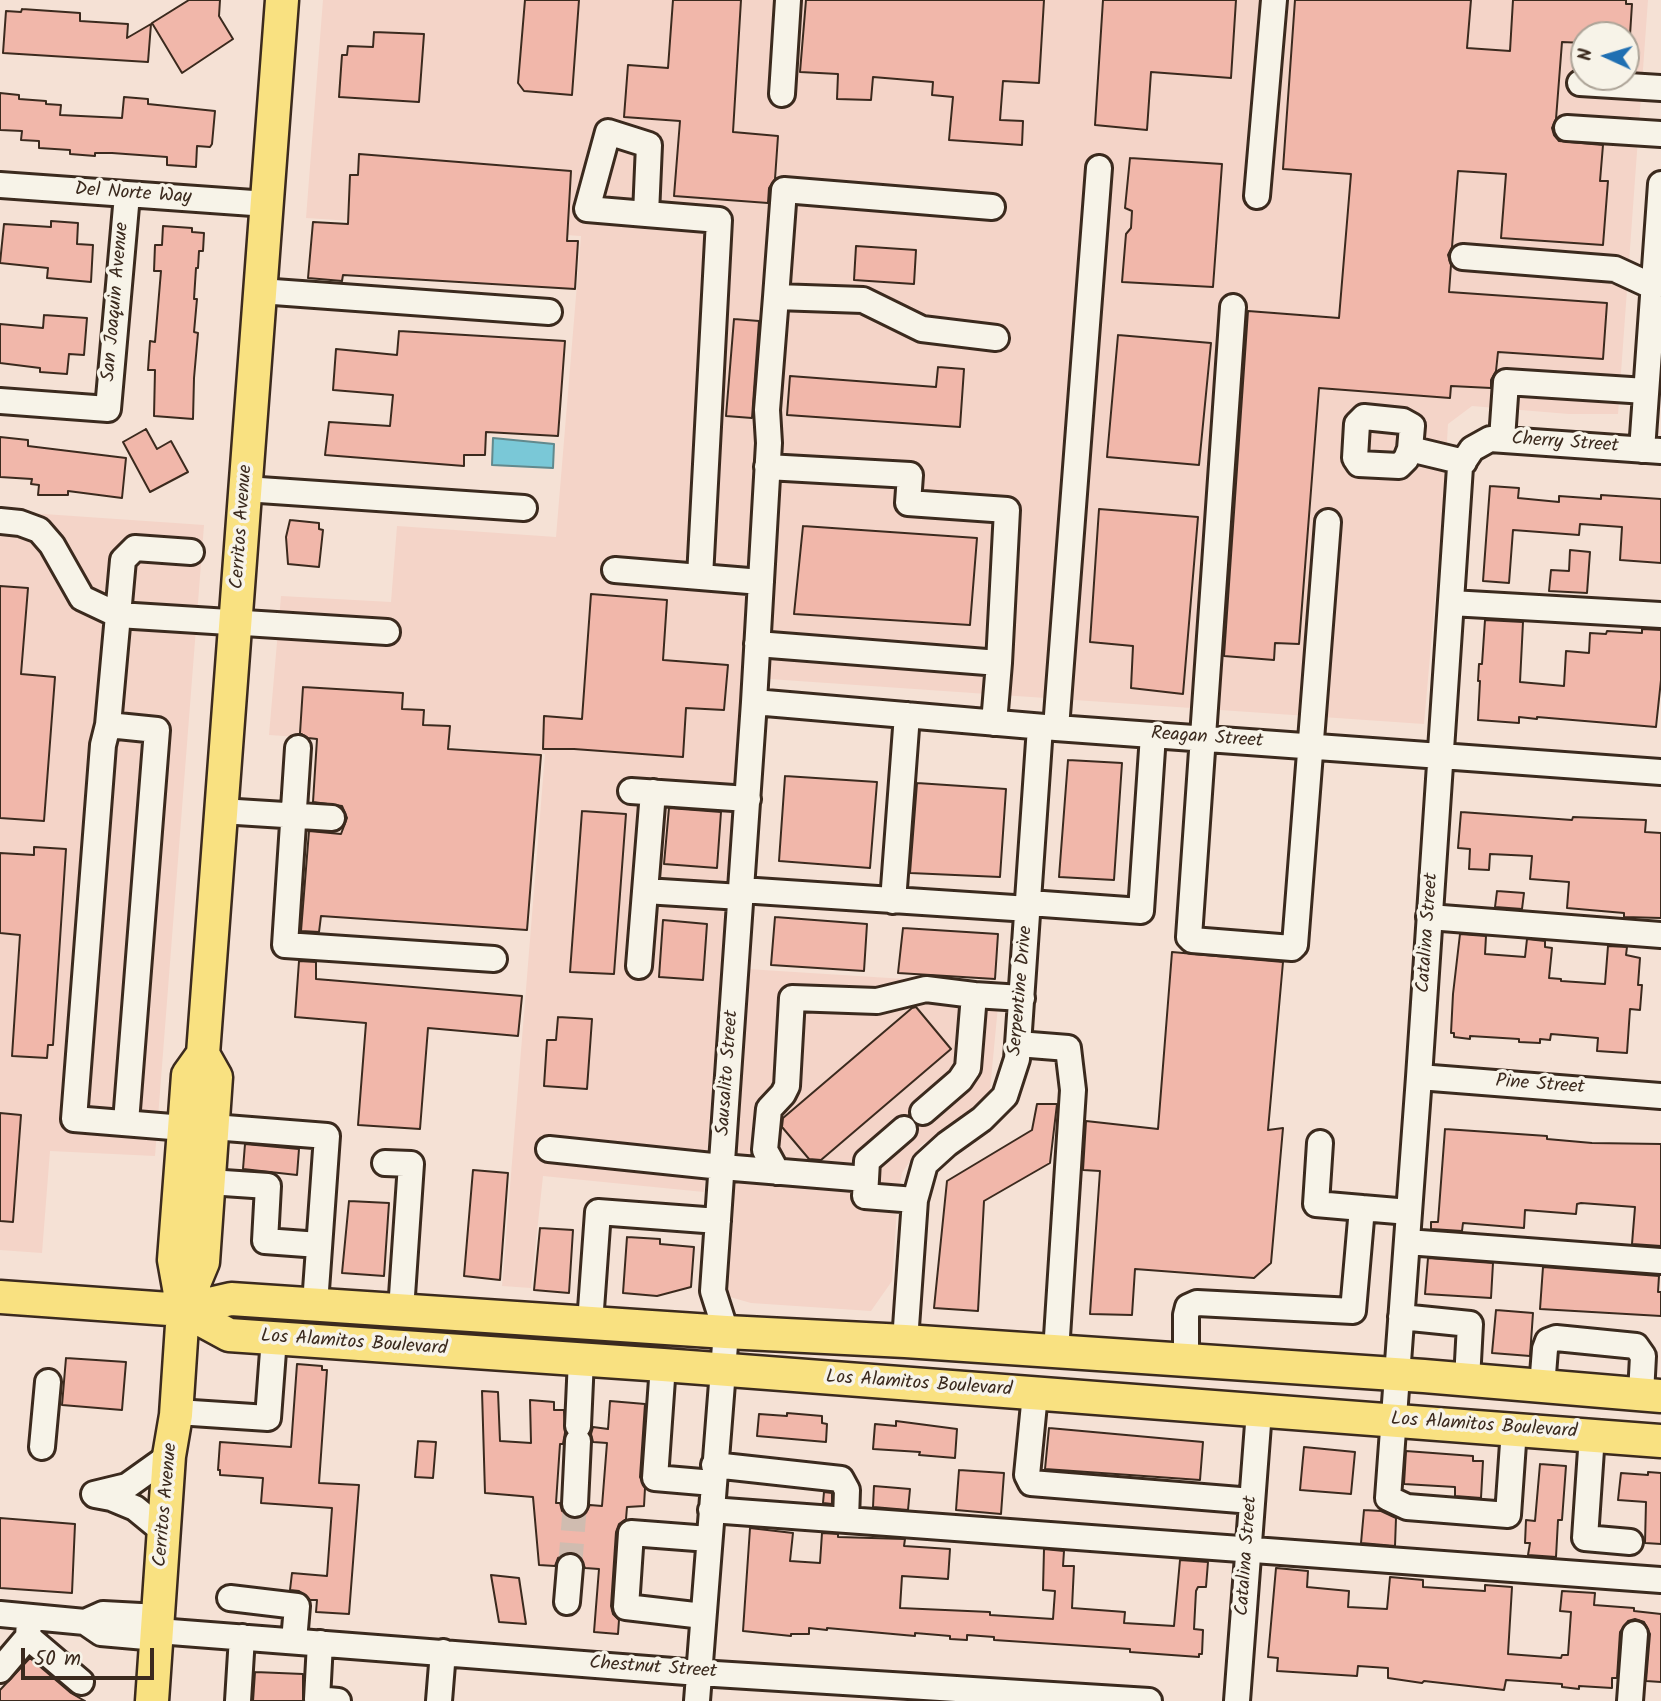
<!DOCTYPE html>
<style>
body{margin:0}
#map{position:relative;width:1661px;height:1701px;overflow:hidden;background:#f5e1d5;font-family:Kalam,sans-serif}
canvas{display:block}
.north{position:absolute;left:1570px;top:21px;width:70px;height:70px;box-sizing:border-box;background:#f7f3e8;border:2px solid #aca397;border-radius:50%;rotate:274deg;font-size:19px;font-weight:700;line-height:28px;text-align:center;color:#3b2a1e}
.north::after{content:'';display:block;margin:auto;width:24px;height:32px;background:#1f6fb2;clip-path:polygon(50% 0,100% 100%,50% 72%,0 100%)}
.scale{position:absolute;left:21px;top:1648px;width:133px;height:32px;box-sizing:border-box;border:4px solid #3b2a1e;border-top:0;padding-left:9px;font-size:21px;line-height:24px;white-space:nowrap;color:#3b2a1e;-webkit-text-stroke:5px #f7f3e8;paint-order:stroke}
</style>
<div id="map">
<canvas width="1661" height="1701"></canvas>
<div class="north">N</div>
<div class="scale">50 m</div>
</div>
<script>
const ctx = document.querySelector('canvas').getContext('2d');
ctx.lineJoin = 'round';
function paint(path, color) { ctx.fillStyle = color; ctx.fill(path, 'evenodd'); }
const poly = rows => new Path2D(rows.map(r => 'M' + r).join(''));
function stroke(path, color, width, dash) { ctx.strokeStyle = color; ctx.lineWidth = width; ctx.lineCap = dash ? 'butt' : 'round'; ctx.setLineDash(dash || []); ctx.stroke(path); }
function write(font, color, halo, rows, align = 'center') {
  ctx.font = font + ' Kalam,sans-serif'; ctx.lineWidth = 7; ctx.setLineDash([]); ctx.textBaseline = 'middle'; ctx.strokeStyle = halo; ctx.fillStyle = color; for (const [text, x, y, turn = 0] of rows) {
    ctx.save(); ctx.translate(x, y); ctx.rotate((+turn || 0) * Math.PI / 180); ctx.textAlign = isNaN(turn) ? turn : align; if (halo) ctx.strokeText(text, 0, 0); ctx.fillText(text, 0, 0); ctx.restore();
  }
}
const built = poly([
 [323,0,1648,0,1618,414,1569,414,1472,406,1448,424,1443,509,1424,724,740,677,742,698,704,1192,543,1176,531,1288,502,1286,545,754,269,735,281,596,391,602,397,526,556,537,581,236,306,218],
 [1584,35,1626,35,1626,77,1584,77],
 [0,511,204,525,155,1156,50,1151,42,1253,0,1250],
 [747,969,1000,985,990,1090,977,1107,920,1146,902,1173,898,1195,892,1281,871,1311,751,1303,730,1297,724,1290]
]);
const water = poly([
 [493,438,554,444,553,468,492,465,493,438]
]);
const building = poly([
 [189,0,220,0,219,16,233,39,182,73,152,23,189,0],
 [525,0,579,0,572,95,524,91,518,83,525,0],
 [673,0,741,0,733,132,778,136,775,179,769,188,768,203,674,196,680,121,624,117,628,65,668,68,673,0],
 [806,0,1044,0,1039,83,1003,81,1000,120,1023,121,1022,145,949,140,953,97,932,95,933,82,873,77,871,100,837,99,838,74,800,72,806,0],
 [1103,0,1236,0,1231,78,1151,72,1147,130,1095,125,1103,0],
 [1295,0,1471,0,1467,48,1510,51,1513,0,1626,0,1626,4,1632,4,1630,35,1584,35,1584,43,1562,42,1556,119,1552,128,1554,135,1559,141,1603,145,1600,181,1608,181,1603,245,1501,238,1506,174,1458,171,1452,247,1448,255,1451,265,1449,292,1607,303,1603,359,1498,352,1496,371,1491,380,1491,388,1451,386,1450,398,1319,388,1299,644,1275,643,1274,660,1224,656,1248,311,1339,318,1351,174,1283,169,1295,0],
 [22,9,80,13,80,21,128,24,127,38,151,24,148,62,3,53,6,11,21,12,22,9],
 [374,32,424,34,419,102,339,97,342,55,347,55,348,46,373,47,374,32],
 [0,93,19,95,19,99,46,101,46,104,61,105,60,115,122,118,124,97,148,99,148,104,215,111,212,144,210,147,197,146,196,167,167,165,167,157,112,153,95,153,95,156,70,154,70,150,39,148,39,141,21,140,22,131,0,130,0,93],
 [359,154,571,171,567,241,578,241,575,289,343,275,342,281,308,278,313,222,348,224,350,175,358,175,359,154],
 [1130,158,1222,164,1213,287,1122,282,1126,234,1131,228,1132,211,1125,208,1130,158],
 [51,221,78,223,77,244,93,245,91,282,47,278,48,268,0,263,4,224,51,227,51,221],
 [163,226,192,228,192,232,204,233,203,251,199,251,198,268,196,268,194,299,197,299,194,332,198,333,194,378,193,419,154,416,155,370,148,370,150,341,155,342,161,271,154,271,155,245,162,245,163,226],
 [856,246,916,250,914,284,854,280,856,246],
 [44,315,87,318,84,355,69,354,67,374,40,372,40,368,0,363,0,324,43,328,44,315],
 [734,319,759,321,752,418,726,416,734,319],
 [399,331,565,341,558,436,486,432,485,455,464,455,464,466,325,455,329,422,390,426,393,395,333,390,336,349,397,355,399,331],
 [1118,335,1211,343,1199,465,1107,457,1118,335],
 [938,367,964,369,960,427,787,415,790,376,936,387,938,367],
 [146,429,157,449,171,441,188,472,150,492,123,442,146,429],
 [0,437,28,440,28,446,126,458,122,498,68,491,68,495,38,495,39,485,31,484,32,479,0,477,0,437],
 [1490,486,1519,488,1518,498,1559,502,1559,496,1601,499,1601,495,1661,499,1661,563,1620,560,1622,527,1580,524,1579,535,1513,530,1509,583,1483,581,1490,486],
 [1099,509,1198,517,1183,694,1131,688,1133,646,1090,642,1099,509],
 [290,520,319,523,319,529,323,530,319,567,288,564,286,537,290,520],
 [803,526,977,538,970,625,794,614,803,526],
 [1570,550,1590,552,1587,593,1549,591,1551,570,1569,571,1570,550],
 [0,586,28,588,21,674,55,677,44,821,0,818,0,586],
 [591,594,667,600,663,660,728,665,724,710,686,708,683,757,574,749,543,749,544,716,582,719,591,594],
 [1485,620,1523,622,1520,682,1564,686,1566,651,1589,653,1590,633,1606,634,1607,631,1642,633,1642,629,1661,630,1661,680,1656,727,1537,717,1537,719,1519,717,1519,723,1478,720,1480,681,1478,681,1479,664,1482,664,1485,620],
 [303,687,403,693,402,709,424,710,423,725,450,726,448,749,541,755,527,930,321,916,319,932,301,931,309,831,341,834,347,818,342,806,313,802,317,739,308,738,300,733,303,687],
 [1068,760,1122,763,1114,880,1059,877,1068,760],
 [785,776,877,782,870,868,779,861,785,776],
 [917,783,1006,789,1000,877,910,873,917,783],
 [669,808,721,812,717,868,664,864,669,808],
 [582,811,626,814,614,974,570,972,582,811],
 [1461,812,1572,820,1573,817,1646,820,1645,832,1661,833,1661,918,1624,917,1624,913,1567,908,1569,882,1530,879,1532,856,1490,854,1489,870,1469,869,1470,849,1458,848,1461,812],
 [34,847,66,849,53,1045,48,1045,47,1058,12,1056,20,935,0,933,0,853,34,855,34,847],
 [1497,891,1524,893,1522,909,1495,907,1497,891],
 [775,917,867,924,864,971,771,965,775,917],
 [663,920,707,924,703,980,659,977,663,920],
 [903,928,998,934,995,979,898,973,903,928],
 [1460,934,1486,936,1485,954,1525,957,1527,939,1545,941,1545,947,1552,948,1549,978,1561,979,1561,981,1605,984,1608,946,1627,947,1626,955,1640,958,1638,985,1642,985,1640,1010,1630,1009,1627,1053,1597,1051,1598,1038,1551,1034,1550,1040,1540,1039,1540,1043,1519,1042,1519,1039,1470,1036,1470,1039,1454,1037,1454,1033,1451,1033,1453,994,1460,934],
 [1172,952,1283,962,1268,1130,1283,1128,1271,1263,1254,1278,1135,1269,1132,1315,1090,1314,1100,1171,1083,1170,1086,1121,1158,1129,1172,952],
 [299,961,316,962,316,979,522,996,518,1036,428,1028,420,1129,358,1125,366,1023,295,1017,299,961],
 [916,1007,951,1049,821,1160,809,1159,782,1127,783,1118,912,1008,916,1007],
 [558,1017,592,1019,587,1089,544,1086,547,1040,556,1040,558,1017],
 [1037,1104,1057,1104,1050,1163,984,1201,978,1311,934,1308,947,1181,1032,1130,1037,1104],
 [0,1113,21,1115,13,1222,0,1221,0,1113],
 [1445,1129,1547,1136,1547,1139,1592,1143,1661,1144,1661,1246,1632,1244,1635,1207,1581,1203,1577,1204,1576,1214,1525,1210,1524,1228,1463,1223,1462,1231,1431,1229,1431,1222,1438,1222,1445,1129],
 [245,1144,299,1149,297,1175,243,1169,245,1144],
 [473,1170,508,1173,500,1280,464,1276,473,1170],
 [349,1201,389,1203,384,1276,342,1273,349,1201],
 [540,1228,573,1230,569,1293,534,1290,540,1228],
 [627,1237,660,1239,660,1244,694,1247,691,1287,657,1296,623,1293,627,1237],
 [1428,1258,1493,1263,1491,1298,1425,1294,1428,1258],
 [1543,1267,1659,1276,1658,1292,1661,1292,1661,1316,1540,1309,1543,1267],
 [1496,1310,1533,1313,1530,1356,1492,1353,1496,1310],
 [66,1358,126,1362,122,1410,62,1405,66,1358],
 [297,1364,322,1366,322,1370,327,1370,319,1483,359,1485,349,1614,316,1612,317,1600,310,1600,299,1591,290,1590,292,1573,327,1576,332,1508,261,1503,263,1478,220,1475,220,1470,218,1470,220,1442,291,1447,297,1364],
 [482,1391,498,1392,500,1441,531,1443,530,1400,554,1402,554,1410,564,1410,565,1433,563,1444,560,1444,556,1503,560,1503,562,1511,574,1519,582,1517,590,1505,602,1506,607,1443,593,1442,591,1434,593,1427,608,1429,610,1401,645,1404,640,1477,645,1488,644,1506,627,1507,626,1519,619,1524,616,1532,611,1606,613,1614,619,1620,618,1634,594,1632,599,1569,585,1568,579,1555,571,1552,558,1558,555,1566,539,1565,533,1497,485,1493,482,1391],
 [787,1413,822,1416,822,1423,827,1424,826,1442,757,1436,759,1414,787,1416,787,1413],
 [896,1421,957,1429,955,1458,919,1455,920,1452,873,1449,875,1424,896,1426,896,1421],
 [1049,1428,1203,1442,1200,1480,1045,1469,1049,1428],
 [418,1441,436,1442,433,1478,415,1477,418,1441],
 [1304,1447,1355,1452,1351,1494,1300,1490,1304,1447],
 [1406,1451,1473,1456,1473,1461,1483,1461,1481,1498,1455,1496,1455,1487,1404,1484,1406,1451],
 [1540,1464,1566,1466,1562,1520,1558,1520,1556,1557,1528,1555,1530,1543,1525,1543,1526,1520,1535,1521,1540,1464],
 [959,1470,1004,1473,1001,1514,956,1510,959,1470],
 [1648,1472,1661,1473,1661,1544,1645,1543,1646,1502,1618,1500,1621,1473,1648,1475,1648,1472],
 [874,1486,910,1489,908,1510,873,1507,874,1486],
 [824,1492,832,1493,832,1504,823,1503,824,1492],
 [1364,1510,1381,1511,1396,1518,1395,1546,1361,1543,1364,1510],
 [0,1518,75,1524,72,1593,0,1588,0,1518],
 [750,1528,793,1533,790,1561,820,1563,822,1533,838,1534,838,1537,905,1539,904,1546,950,1549,948,1579,902,1576,900,1608,990,1612,990,1615,1053,1619,1055,1591,1043,1590,1044,1549,1064,1551,1063,1566,1074,1566,1072,1608,1125,1612,1124,1623,1174,1626,1180,1560,1208,1562,1206,1587,1198,1587,1196,1591,1194,1629,1203,1630,1202,1654,1199,1654,1199,1657,1130,1652,1130,1649,994,1640,994,1637,967,1635,967,1640,950,1639,950,1636,915,1633,915,1636,827,1628,827,1630,809,1628,809,1634,791,1634,791,1636,743,1631,750,1528],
 [1276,1568,1308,1571,1307,1587,1349,1591,1348,1607,1387,1609,1390,1577,1423,1580,1423,1587,1485,1591,1485,1585,1512,1587,1508,1654,1561,1658,1562,1655,1568,1655,1571,1612,1560,1611,1562,1591,1595,1593,1594,1605,1634,1608,1634,1611,1661,1614,1661,1682,1646,1681,1650,1634,1644,1622,1635,1619,1628,1621,1620,1632,1617,1678,1612,1678,1612,1688,1579,1686,1579,1689,1562,1687,1562,1684,1506,1680,1504,1690,1424,1681,1422,1683,1388,1678,1388,1668,1358,1666,1357,1676,1277,1671,1278,1658,1268,1657,1276,1568],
 [491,1575,519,1578,526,1624,499,1622,491,1575],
 [30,1658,71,1693,85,1701,0,1701,0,1690,30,1658],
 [255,1672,303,1674,303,1701,253,1701,255,1672]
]);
const minorTunnel = poly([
 [570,1567,575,1504]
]);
const minor = poly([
 [1580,83,1661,88],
 [782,94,788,0],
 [1567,128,1661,134],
 [0,185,267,204],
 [1257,196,1274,0],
 [646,214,587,209,608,132,649,145,646,214,719,220,700,577],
 [1463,257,1615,269,1654,287],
 [260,291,549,312],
 [776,297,784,190,992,207],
 [1233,307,1189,937,1192,940,1292,948,1295,945,1328,522],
 [0,401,108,409,127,195],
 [1502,439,1506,382,1646,391],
 [1410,449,1406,459,1399,466,1359,464,1355,458,1357,424,1364,417,1403,421,1412,426,1410,449,1464,462],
 [1642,450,1661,184],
 [245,489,524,508],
 [0,521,20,523,39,530,52,545,82,598,118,615,387,632],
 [615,570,761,582],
 [1451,603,1661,615],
 [757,644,999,663,1007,510,908,503,910,475,767,467],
 [754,702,1056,728,1661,772],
 [994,723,999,663],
 [108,725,157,730,126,1122],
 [1056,728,1099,168],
 [298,748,285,945,494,959],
 [631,791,748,799],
 [221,811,332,818],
 [741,890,1029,909],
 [645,891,741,897],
 [893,901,907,715],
 [1029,903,1141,911,1153,735],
 [1429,917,1661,935],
 [639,966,653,792],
 [974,995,1022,998],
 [1018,1044,1068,1048,1073,1090,1056,1352],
 [1419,1077,1661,1096],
 [213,1127,327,1136,315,1304],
 [184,1128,74,1119,103,745,108,725,123,560,135,548,191,552],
 [1320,1143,1316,1204,1362,1208],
 [549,1149,722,1167,866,1179,865,1196,915,1200],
 [385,1163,411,1164,401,1310],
 [777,1172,765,1150,769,1109,783,1094,787,1086,792,998,877,1001,926,989,974,995,968,1068,960,1080,923,1112],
 [866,1179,867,1161,904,1129],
 [209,1182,268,1186,265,1241,319,1245],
 [1407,1242,1661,1261],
 [1401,1317,1470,1324,1467,1380],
 [590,1323,598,1212,718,1221],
 [905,1341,915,1200,925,1164,947,1144,982,1119,1005,1096,1017,1059,1040,727],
 [1186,1360,1186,1315,1188,1307,1197,1303,1353,1311,1362,1208,1409,1212],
 [663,1365,655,1478,713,1483],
 [1542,1387,1545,1349,1548,1341,1556,1338,1636,1346,1643,1356,1641,1394],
 [1035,1394,1027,1475,1031,1483,1252,1501],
 [177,1412,268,1418,274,1338],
 [578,1426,581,1359],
 [1514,1429,1508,1515,1407,1507,1388,1498,1419,1077,1460,467,1472,449,1490,439,1661,451],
 [1592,1435,1585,1538,1630,1542],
 [42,1447,48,1382],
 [714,1465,841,1479,847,1490,846,1519],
 [94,1494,127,1486,169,1456],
 [95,1495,111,1498,135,1508,163,1531],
 [575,1504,578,1441],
 [711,1510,1661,1580],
 [230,1598,297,1606,294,1641],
 [567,1602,570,1567],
 [0,1614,85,1622,103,1614,159,1617],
 [703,1616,626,1607,631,1533,709,1539],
 [85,1622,101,1633,157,1638],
 [158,1631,699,1673,1149,1701],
 [28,1637,81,1682],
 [320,1643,317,1699,338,1701],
 [0,1670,28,1637,29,1621],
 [238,1701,242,1637],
 [439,1701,443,1652],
 [697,1701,726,1332,713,1291,754,702,769,443,767,410,776,297,863,300,922,329,996,338],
 [1237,1701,1259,1411],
 [1630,1701,1635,1634]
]);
const major = poly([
 [0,1297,183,1310,231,1299,726,1332,905,1341,1424,1376,1661,1396],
 [183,1310,229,1335,663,1365,1661,1441],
 [183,1310,203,1262,216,1077,203,1054],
 [152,1701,169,1456,176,1415,183,1310,174,1260,185,1116,188,1075,203,1054,282,0]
]);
const streetNames = [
 ["Del Norte Way",133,195,4],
 ["San Joaquin Avenue",117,302,-85],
 ["Cherry Street",1565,444,4],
 ["Cerritos Avenue",243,527,-86],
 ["Reagan Street",1207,739,4],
 ["Catalina Street",1429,933,-86],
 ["Serpentine Drive",1022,991,-85],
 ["Sausalito Street",729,1073,-86],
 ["Pine Street",1540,1086,4],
 ["Los Alamitos Boulevard",354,1344,4],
 ["Los Alamitos Boulevard",919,1385,4],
 ["Los Alamitos Boulevard",1484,1427,4],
 ["Cerritos Avenue",167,1505,-85],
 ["Catalina Street",1248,1556,-86],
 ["Chestnut Street",653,1669,4]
];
paint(built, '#f4d4c8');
paint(water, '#7ac8d7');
stroke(water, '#61898d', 2);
paint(building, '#f1b7aa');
stroke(building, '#3b2a1e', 2);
stroke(minorTunnel, '#d0bcb0', 24, [24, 12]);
stroke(minor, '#3b2a1e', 30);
stroke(major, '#3b2a1e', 37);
stroke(minor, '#f7f3e8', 24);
stroke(major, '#f9e181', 32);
write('19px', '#3b2a1e', '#f7f3e8', streetNames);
</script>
